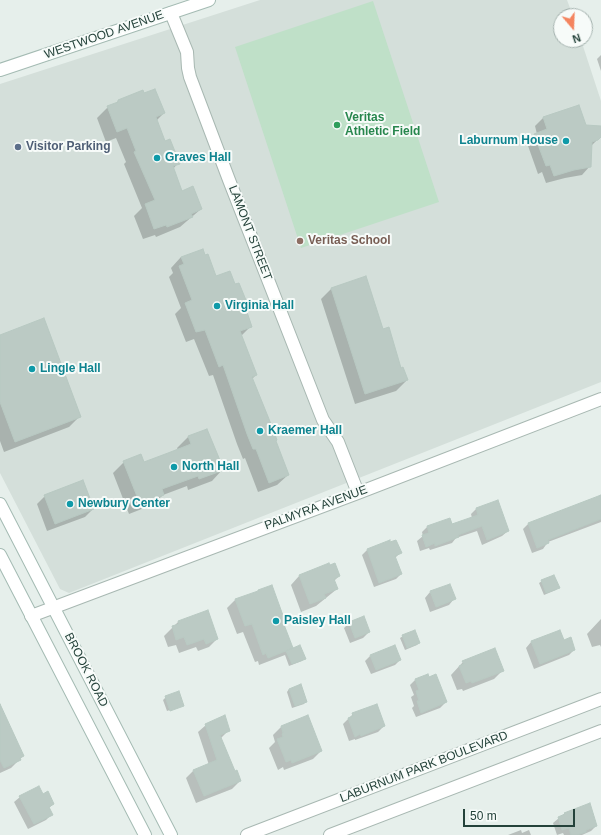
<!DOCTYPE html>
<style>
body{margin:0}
#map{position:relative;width:601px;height:835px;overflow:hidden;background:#e6efeb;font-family:Helvetica,sans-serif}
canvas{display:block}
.north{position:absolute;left:553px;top:8px;width:40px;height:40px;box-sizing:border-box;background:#f7fbf9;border:1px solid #a3b1ad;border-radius:50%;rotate:161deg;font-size:11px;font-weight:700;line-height:16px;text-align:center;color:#24423a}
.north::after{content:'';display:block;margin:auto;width:14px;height:18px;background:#f4845f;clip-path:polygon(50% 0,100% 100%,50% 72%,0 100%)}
.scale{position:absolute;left:463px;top:809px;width:112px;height:18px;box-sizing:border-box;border:2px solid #24423a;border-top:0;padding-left:5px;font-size:12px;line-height:14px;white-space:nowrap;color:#24423a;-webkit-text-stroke:3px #f7fbf9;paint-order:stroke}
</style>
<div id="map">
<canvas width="601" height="835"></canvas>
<div class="north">N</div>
<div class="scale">50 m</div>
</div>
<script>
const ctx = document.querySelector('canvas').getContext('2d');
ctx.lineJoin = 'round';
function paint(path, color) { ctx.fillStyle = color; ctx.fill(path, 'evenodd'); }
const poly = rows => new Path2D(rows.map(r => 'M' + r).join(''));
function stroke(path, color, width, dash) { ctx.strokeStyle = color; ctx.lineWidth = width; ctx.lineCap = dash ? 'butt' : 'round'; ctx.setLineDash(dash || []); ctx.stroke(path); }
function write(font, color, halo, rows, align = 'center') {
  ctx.font = font + ' Helvetica,sans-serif'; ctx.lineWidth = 4; ctx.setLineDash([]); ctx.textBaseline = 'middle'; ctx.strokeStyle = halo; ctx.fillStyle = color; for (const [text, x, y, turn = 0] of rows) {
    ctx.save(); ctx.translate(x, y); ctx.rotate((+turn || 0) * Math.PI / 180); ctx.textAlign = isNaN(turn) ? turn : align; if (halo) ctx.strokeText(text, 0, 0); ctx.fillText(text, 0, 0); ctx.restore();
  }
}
const built = poly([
 [260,0,567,0,573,16,561,16,561,40,581,40,601,101,601,382,69,593,60,589,0,473,0,84]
]);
const green = poly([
 [373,1,439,202,301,248,235,47]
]);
const shadow = poly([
 [601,55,601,71,597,59],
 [144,94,164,113,156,121,164,142,178,163,173,169,182,192,201,209,180,227,156,237,155,235,143,239,134,216,142,208,124,164,126,162,116,138,106,142,97,118,108,107,115,105,118,101],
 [578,106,585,126,601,131,601,136,591,146,590,166,582,175,565,178,546,183,542,172,538,174,527,143,537,134,535,126,543,118],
 [181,257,216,277,246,313,251,326,241,336,256,375,252,379,288,475,277,485,258,492,245,458,243,459,237,444,213,375,209,376,194,339,186,342,175,314,181,308,169,277,173,273,171,268],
 [332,288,382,330,407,380,396,391,355,404,321,299],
 [0,336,80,416,69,427,4,452,0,441],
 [207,430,222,470,212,481,188,490,187,486,163,495,152,505,129,514,113,473,124,462,144,463,178,450,177,448,188,437],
 [45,496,93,509,85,517,47,531,37,504],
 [601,496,601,522,548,542,543,549,532,553,523,529,528,524],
 [476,509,508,531,502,536,482,545,477,531,456,538,452,543,430,550,429,548,420,551,417,541,423,536,422,532,427,527,450,519,452,525,472,518,471,514],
 [389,542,400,553,395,558,401,574,396,579,374,587,362,555,367,550],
 [328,565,339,576,334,581,337,589,316,606,301,612,291,585,299,576],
 [542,581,558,588,556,590,544,595,539,583],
 [430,592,454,599,449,605,430,612,425,598],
 [256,593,291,648,288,651,304,659,302,661,289,666,285,655,259,665,258,661,255,662,243,632,237,634,227,608,235,600],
 [363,618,369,632,363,638,350,643,344,628,349,623],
 [601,619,601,647,600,645,592,647,587,634],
 [178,622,217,639,209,647,198,651,196,647,179,653,176,645,168,647,164,636],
 [560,631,563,641,574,650,569,655,534,669,526,648,531,642],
 [403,636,419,643,417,645,405,650,400,638],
 [370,656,400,660,395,665,371,674,365,661],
 [463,662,503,670,494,679,463,691,462,689,457,690,451,675],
 [415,680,446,702,440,708,416,717,412,708,414,706,411,697,414,695,410,685],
 [289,689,306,701,304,704,292,708,287,692],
 [166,697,183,705,167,711,163,700],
 [353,714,384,726,378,732,355,740,355,739,349,741,343,724],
 [0,723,23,756,11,768,0,773],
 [206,725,229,730,220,739,234,772,240,781,232,789,196,803,186,778,193,771,209,765,198,732],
 [281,727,321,751,313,759,284,770,283,767,278,770,269,748,275,742,273,735],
 [20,797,53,804,49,808,52,814,46,820,28,829,14,802],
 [565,813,596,826,591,831,582,835,564,835,563,833,557,835,553,823],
 [521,830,522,833,529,830,531,835,508,835]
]);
const building = poly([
 [155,89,165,113,156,117,165,141,170,139,180,164,173,166,182,191,193,186,202,209,191,214,193,217,167,227,166,225,154,229,145,204,155,200,134,152,136,151,127,128,117,132,107,106,118,102,118,100,143,90,144,93,155,89],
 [579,105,586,125,601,126,601,137,598,140,592,142,591,167,574,170,554,176,550,165,546,166,534,134,547,129,543,117,579,105],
 [203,249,205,255,208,254,216,276,230,271,235,284,239,283,250,310,247,312,252,327,240,331,257,375,252,377,273,429,277,440,276,441,289,475,269,483,256,449,253,449,247,434,223,365,219,367,205,330,196,332,185,303,192,300,179,266,184,264,181,257,203,249],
 [366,276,383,329,389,327,401,368,403,367,408,380,365,394,331,288,366,276],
 [44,318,81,417,15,442,0,402,0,335,44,318],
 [207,429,224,470,199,479,198,476,162,489,164,495,140,504,123,461,141,454,144,462,168,453,191,444,188,436,207,429],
 [83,480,94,509,55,524,44,495,83,480],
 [601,495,601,519,548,540,549,543,537,548,528,523,601,495],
 [498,500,509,531,487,540,482,526,458,535,459,537,435,546,435,543,426,547,422,535,429,533,427,526,450,518,452,524,478,515,476,508,498,500],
 [390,540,390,542,396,540,402,553,395,556,402,574,379,583,367,549,390,540],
 [329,563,330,565,335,563,340,576,334,579,338,589,324,594,326,598,310,604,299,575,329,563],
 [554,575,560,588,546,593,541,580,554,575],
 [450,584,456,599,436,607,430,591,450,584],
 [272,585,285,621,283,622,293,648,268,658,266,653,263,655,252,624,245,626,235,599,258,591,258,590,272,585],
 [208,610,218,639,206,644,204,639,187,645,184,637,176,640,172,626,179,624,178,621,208,610],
 [364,616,370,632,355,638,349,622,364,616],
 [415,630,420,643,407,648,402,635,415,630],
 [560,630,564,640,571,637,575,650,540,664,531,641,560,630],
 [300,645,306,659,292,664,286,651,300,645],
 [395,645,401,660,376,670,370,655,395,645],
 [495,648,504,671,472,683,471,681,466,683,459,666,464,664,462,661,495,648],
 [428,674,429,677,436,674,447,702,421,713,417,701,419,701,416,691,419,690,415,679,428,674],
 [301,684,307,702,295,706,289,689,301,684],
 [179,691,184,706,170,711,165,696,179,691],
 [0,704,24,756,20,758,21,760,4,768,0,760,0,704],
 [377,704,385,726,361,736,360,734,355,737,348,718,353,716,352,713,377,704],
 [225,715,230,731,220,735,235,771,237,770,241,781,204,796,193,770,217,760,205,724,225,715],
 [308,715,322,751,292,763,291,760,286,762,277,739,283,737,282,734,283,733,281,726,308,715],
 [39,786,43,794,48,791,54,804,49,807,53,815,34,824,19,796,39,786],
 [590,803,597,826,586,830,586,832,577,835,571,835,569,828,562,830,558,817,565,814,564,813,590,803]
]);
const street = poly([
 [171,13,187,52,188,68,190,77,229,180,323,420,338,442,358,493],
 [31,616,358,493,601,399],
 [247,835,601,699],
 [330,835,601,731]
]);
const secondary = poly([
 [0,70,209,0],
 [0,504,171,835],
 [0,555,145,835]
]);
const markers = [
 [337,125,4,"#2e9e5b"],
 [566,141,4,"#0f9aa8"],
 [18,147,4,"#5c6f8a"],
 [157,158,4,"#0f9aa8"],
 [300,241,4,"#8d6e63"],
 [217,306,4,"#0f9aa8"],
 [32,369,4,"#0f9aa8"],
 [260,431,4,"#0f9aa8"],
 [174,467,4,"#0f9aa8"],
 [70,504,4,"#0f9aa8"],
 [276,621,4,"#0f9aa8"]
];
const streetNames = [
 ["WESTWOOD AVENUE",104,35,-19],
 ["LAMONT STREET",250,233,69],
 ["PALMYRA AVENUE",316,508,-20],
 ["BROOK ROAD",86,670,63],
 ["LABURNUM PARK BOULEVARD",424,767,-21]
];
const leisureNames = [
 ["Veritas",345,118],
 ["Athletic Field",345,132]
];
const cultureNames = [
 ["Laburnum House",558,141,"right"],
 ["Graves Hall",165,158],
 ["Virginia Hall",225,306],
 ["Lingle Hall",40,369],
 ["Kraemer Hall",268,431],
 ["North Hall",182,467],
 ["Newbury Center",78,504],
 ["Paisley Hall",284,621]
];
const serviceNames = [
 ["Visitor Parking",26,147]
];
const educationNames = [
 ["Veritas School",308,241]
];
paint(built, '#d4dfda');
paint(green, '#bfe0c8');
paint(shadow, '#0003');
paint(building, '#bbcac4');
stroke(building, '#b8c9c2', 1);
stroke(street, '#a8b8b2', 14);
stroke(secondary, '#a4bbb3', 14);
stroke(street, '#fff', 12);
stroke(secondary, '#fff', 12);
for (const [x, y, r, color] of markers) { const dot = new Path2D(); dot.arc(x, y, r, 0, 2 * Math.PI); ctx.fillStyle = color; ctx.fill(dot); stroke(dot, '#f7fbf9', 1.5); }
write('12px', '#24423a', '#f7fbf9', streetNames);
write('bold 12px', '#27864d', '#f7fbf9', leisureNames, 'left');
write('bold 12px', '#0d838f', '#f7fbf9', cultureNames, 'left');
write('bold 12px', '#4e5e75', '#f7fbf9', serviceNames, 'left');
write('bold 12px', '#785e54', '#f7fbf9', educationNames, 'left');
</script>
